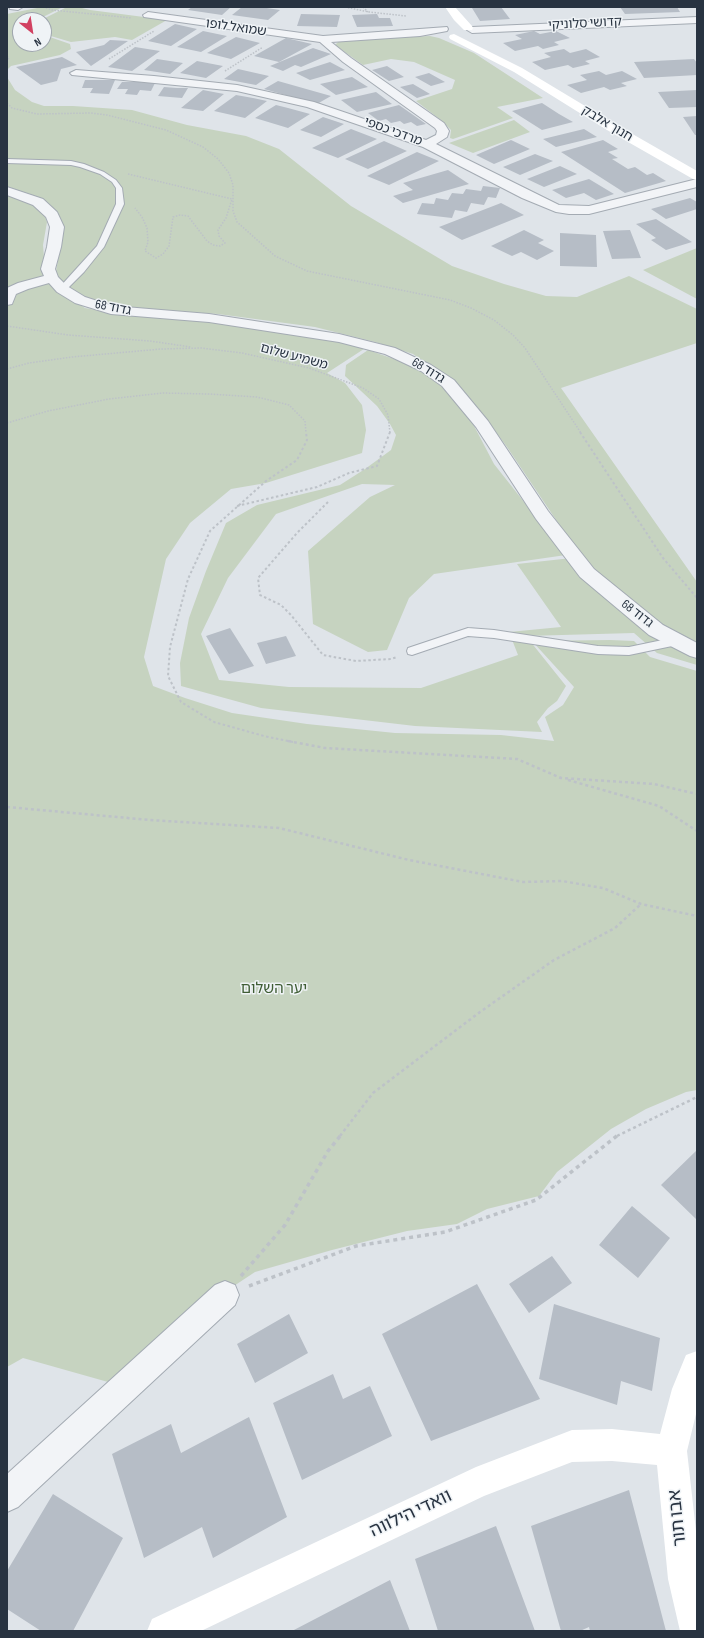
<!DOCTYPE html>
<meta charset="utf-8">
<style>
body{margin:0}
#map{position:relative;width:704px;height:1638px;overflow:hidden;background:#dfe4e9;font-family:"Sofia Sans Condensed",sans-serif}
canvas{display:block}
.frame{position:absolute;inset:0;border:8px solid #283341;pointer-events:none}
.north{position:absolute;left:12px;top:12px;width:40px;height:40px;box-sizing:border-box;background:#eff3f6;border:1px solid #9fa6ae;border-radius:50%;rotate:150deg;font-size:11px;font-weight:700;line-height:16px;text-align:center;color:#283341}
.north::after{content:'';display:block;margin:auto;width:14px;height:18px;background:#d14161;clip-path:polygon(50% 0,100% 100%,50% 72%,0 100%)}
</style>
<div id="map">
<canvas width="704" height="1638"></canvas>
<div class="frame"></div>
<div class="north">N</div>
</div>
<script>
const ctx = document.querySelector('canvas').getContext('2d');
ctx.lineJoin = 'round';
function paint(path, color) { ctx.fillStyle = color; ctx.fill(path, 'evenodd'); }
const poly = rows => new Path2D(rows.map(r => 'M' + r).join(''));
function stroke(path, color, width, dash) { ctx.strokeStyle = color; ctx.lineWidth = width; ctx.lineCap = dash ? 'butt' : 'round'; ctx.setLineDash(dash || []); ctx.stroke(path); }
function write(font, color, halo, rows, align = 'center') {
  ctx.font = font + ' "Sofia Sans Condensed","Noto Sans Hebrew",sans-serif'; ctx.lineWidth = 3; ctx.setLineDash([]); ctx.textBaseline = 'middle'; ctx.strokeStyle = halo; ctx.fillStyle = color; for (const [text, x, y, turn = 0] of rows) {
    ctx.save(); ctx.translate(x, y); ctx.rotate((+turn || 0) * Math.PI / 180); ctx.textAlign = isNaN(turn) ? turn : align; if (halo) ctx.strokeText(text, 0, 0); ctx.fillText(text, 0, 0); ctx.restore();
  }
}
const green = poly([
 [42,7,63,7,37,20,20,20,20,44,44,44,44,35,70,44,71,49,60,55,11,66,7,70,7,14],
 [67,7,78,7,90,10,167,20,132,40,115,37,71,42,44,34,44,20,41,20],
 [430,36,439,38,474,53,543,98,497,107,513,118,453,139,450,138,451,130,442,121,416,101,452,89,455,80,414,62,391,59,363,65,335,45,340,40],
 [7,77,15,90,32,102,44,106,73,106,132,110,187,125,246,136,279,149,351,206,452,266,504,284,546,296,577,297,629,276,697,309,697,343,561,388,697,582,697,665,657,653,634,633,526,636,566,686,557,701,548,708,537,722,542,732,415,726,261,708,181,686,180,663,189,618,206,571,226,523,257,505,340,485,365,469,391,450,396,435,390,424,377,406,345,376,346,365,368,350,423,369,446,391,472,422,494,464,566,555,434,574,409,598,387,650,368,652,313,624,308,551,370,497,395,485,362,484,276,514,228,578,201,634,219,680,289,687,421,688,518,655,509,632,561,627,517,564,581,557,507,447,481,412,453,383,413,354,375,342,315,327,218,314,125,308,96,301,79,294,59,279,56,271,64,228,58,213,35,197,7,186],
 [514,120,530,132,473,153,449,143],
 [7,189,43,209,47,222,43,245,46,281,85,308,130,316,164,317,273,329,367,347,327,373,345,383,362,405,366,430,362,453,266,483,231,489,190,523,166,559,144,657,153,686,185,698,232,713,307,724,395,733,501,735,554,741,545,717,563,705,574,687,532,641,610,640,634,641,650,657,697,671,697,1090,686,1092,646,1109,611,1129,557,1172,539,1196,487,1209,457,1224,407,1231,332,1250,255,1272,181,1321,108,1382,23,1358,7,1367],
 [697,248,697,299,643,270]
]);
const building = poly([
 [192,7,231,7,222,15,188,10],
 [242,7,260,7,280,10,268,20,232,15],
 [501,7,510,19,480,21,472,8],
 [620,7,677,7,680,12,625,14],
 [301,14,340,15,337,27,297,26],
 [377,14,379,18,390,18,393,26,357,27,352,15],
 [175,24,197,29,171,46,148,41],
 [203,31,227,36,201,52,177,47],
 [534,31,540,34,556,31,570,38,554,42,559,45,543,49,538,46,515,51,503,43,522,39,515,35],
 [236,37,260,43,231,59,207,53],
 [286,38,312,44,279,62,254,56],
 [110,40,128,41,91,66,76,52,104,45],
 [135,47,160,51,132,71,108,67],
 [313,48,331,54,301,67,295,65,283,71,270,66],
 [564,49,570,53,586,49,600,57,585,61,590,64,573,68,568,65,545,70,532,62,551,57,544,53],
 [62,57,77,65,61,69,57,81,41,85,16,67],
 [157,59,183,63,170,74,144,70],
 [694,59,697,63,697,75,644,78,634,62],
 [197,61,223,66,206,78,180,73],
 [330,62,345,70,310,80,296,73],
 [387,66,404,77,389,81,372,70],
 [238,69,269,76,256,85,224,79],
 [599,71,606,75,622,71,637,79,621,83,627,86,610,90,604,87,581,93,567,85,587,80,580,75],
 [429,73,445,82,431,86,415,77],
 [352,77,368,87,336,95,320,84],
 [85,80,115,80,109,94,90,93,93,88,82,88],
 [278,81,331,96,317,104,264,89],
 [122,82,140,82,155,83,151,91,140,90,137,95,125,94,128,89,117,89],
 [413,84,430,94,417,98,400,87],
 [164,87,177,88,188,88,182,98,158,96],
 [203,90,224,94,203,111,181,108],
 [697,90,697,107,669,108,658,92],
 [376,92,392,104,357,112,341,100],
 [236,95,253,98,267,101,245,118,214,111],
 [542,103,559,114,573,122,542,130,512,111],
 [276,105,288,108,310,114,288,128,255,118],
 [399,105,426,124,417,126,411,122,404,124,400,121,391,123,386,119,379,121,368,113],
 [697,116,697,135,695,135,683,117],
 [323,117,344,124,321,137,300,130],
 [351,129,377,139,338,158,312,148],
 [584,129,597,137,556,147,543,139],
 [511,140,530,149,494,164,476,155],
 [603,140,618,149,608,152,618,158,612,159,628,169,635,167,647,175,653,173,666,181,625,193,561,152],
 [384,141,407,151,368,169,345,159],
 [417,152,439,161,389,185,367,176],
 [535,154,553,161,520,175,503,167],
 [560,166,577,174,544,187,527,179],
 [448,170,469,184,403,203,393,196,413,190,403,183],
 [589,179,614,194,596,200,584,193,566,198,552,190],
 [483,186,500,188,496,198,488,197,484,205,471,203,467,212,455,210,452,218,417,214,422,203,434,204,436,198,448,200,452,193,463,194,466,189,481,191],
 [690,198,697,202,697,209,666,219,651,209],
 [501,203,524,215,462,240,439,227],
 [656,219,692,242,666,250,651,240,656,238,636,224],
 [524,230,544,240,538,243,554,251,537,260,521,252,512,256,491,246],
 [630,230,641,258,612,259,603,231],
 [560,233,596,235,597,267,560,266],
 [230,628,254,666,229,674,206,636],
 [286,636,296,656,266,664,257,643],
 [697,1150,697,1220,661,1185],
 [632,1206,670,1238,638,1278,599,1245],
 [552,1256,572,1283,529,1313,509,1284],
 [477,1284,540,1399,431,1441,382,1334],
 [554,1304,660,1338,652,1391,621,1381,617,1405,539,1379],
 [289,1314,308,1353,255,1383,237,1344],
 [333,1374,343,1399,370,1386,392,1436,302,1480,273,1403],
 [249,1417,287,1517,213,1558,202,1527,144,1558,112,1454,171,1424,181,1453],
 [629,1490,666,1631,590,1631,589,1627,580,1631,561,1631,531,1526],
 [53,1494,123,1538,73,1631,41,1631,7,1609,7,1571],
 [496,1526,535,1631,438,1631,415,1559],
 [390,1580,410,1631,292,1631]
]);
const pathFar3 = poly([
 [43,7,52,10,132,18],
 [345,7,369,12,406,16],
 [363,7,368,12],
 [7,56,9,58,7,60],
 [109,59,154,31],
 [225,71,263,47],
 [7,103,12,108,37,114,91,113,107,115,166,130,203,147,218,159,229,173,233,185,233,211,237,222,275,256,307,271,450,300,471,308,494,320,513,335,525,348,581,433],
 [128,174,232,199,226,218,218,230,219,236,225,243,220,246,213,245,207,241,188,216,180,215,173,217,169,246,163,254,156,258,145,251,148,242,147,228,142,217,135,208],
 [7,326,68,335,150,341,191,347],
 [7,369,29,363,72,357,161,349,201,348,242,353,309,368,363,388,379,399,388,415,390,433],
 [7,423,48,411,109,399,163,393,209,394,257,397,289,405,305,421,306,433]
]);
const pathFar2 = poly([
 [580,432,663,558,697,598],
 [328,502,297,533,258,578,260,595,281,605,291,615,323,655,356,661,391,659,397,657],
 [237,506,317,487,349,473,377,466,390,432],
 [293,742,264,736,214,722,181,702,168,676,170,647,188,579,210,531,266,481,297,460,307,440,306,432]
]);
const pathFar1 = poly([
 [288,741,325,748,517,759,561,778,654,784,697,794],
 [568,780,659,806,697,831],
 [7,807,150,820,279,828,409,860,523,882,562,881,603,888,641,904,697,916],
 [340,1136,373,1093,480,1012,554,960,615,928,641,904],
 [617,1136,697,1097]
]);
const path = poly([
 [241,1276,285,1225,328,1151,341,1135],
 [249,1286,356,1246,445,1232,536,1200,618,1135]
]);
const lane = poly([
 [7,159,71,161,84,164,104,172,116,180,122,188,124,204,104,247,84,272,65,291,62,291,58,289,97,246,116,204,116,188,112,182,100,174,80,167,71,165,7,163,7,159],
 [468,628,494,630,598,646,629,647,677,637,681,638,682,641,681,644,677,645,629,655,598,654,494,638,468,636,412,655,408,654,407,651,408,648,468,628]
]);
const street = poly([
 [9,7,23,7,18,10,10,9,9,7],
 [148,12,323,36,447,27,448,29,447,31,420,36,331,42,351,58,444,123,449,131,447,137,436,144,559,205,589,206,697,179,697,187,589,214,569,214,556,212,522,198,423,147,307,107,237,91,72,75,70,73,76,70,154,76,237,85,314,102,426,140,436,135,437,131,435,128,343,62,320,42,144,17,143,15,148,12],
 [697,17,697,23,472,33,467,30,472,27,697,17],
 [7,187,43,199,57,212,64,227,61,247,55,269,58,277,67,286,85,297,113,306,209,314,339,334,395,348,431,365,454,380,488,421,548,511,594,569,663,625,697,643,697,658,690,656,649,635,580,577,536,519,476,427,442,386,421,371,385,354,339,342,209,322,111,314,75,303,57,292,49,283,28,289,16,294,12,304,7,305,7,288,18,283,44,276,41,269,47,247,50,227,46,217,33,205,7,195,7,187],
 [225,1281,235,1285,239,1295,235,1305,18,1507,7,1512,7,1474,215,1285,225,1281]
]);
const secondary = poly([
 [445,7,455,7,472,26,473,28,472,30,464,30,454,20,445,7],
 [454,34,522,68,615,124,697,171,697,180,693,179,607,130,514,72,450,39,449,37,450,35,454,34],
 [697,1351,697,1410,687,1451,697,1540,697,1631,680,1631,668,1579,657,1465,612,1461,572,1462,484,1496,201,1631,147,1631,152,1619,476,1467,572,1430,612,1429,660,1434,672,1389,686,1355,697,1351]
]);
const farStreetnames = [
 ["קדושי סלוניקי",585,24,-3],
 ["שמואל לופו",236,28,8],
 ["חנוך אלבק",607,124,31],
 ["מרדכי כספי",393,132,20],
 ["גדוד 68",113,308,11],
 ["משמיע שלום",294,357,15],
 ["גדוד 68",428,371,32],
 ["גדוד 68",637,614,38]
];
const parkNames = [
 ["יער השלום",274,989]
];
const nearStreetnames = [
 ["וואדי הילווה",411,1514,-25],
 ["אבו תור",678,1518,-96]
];
paint(green, '#c6d3c0');
paint(building, '#b6bdc6');
stroke(lane, '#a4abb3', 2);
stroke(street, '#a4abb3', 2);
stroke(pathFar3, '#bdc2c8', 1.5, [1.5, 1.5]);
stroke(pathFar2, '#bdc2c8', 2, [2.5, 2.5]);
stroke(pathFar1, '#bdc2c8', 2.5, [3, 3]);
stroke(path, '#bdc2c8', 3.5, [4, 4]);
paint(lane, '#f2f4f7');
paint(street, '#f2f4f7');
paint(secondary, '#fff');
write('13px', '#283341', '#eff3f6', farStreetnames);
write('15px', '#3f5d35', '#eff3f6', parkNames);
write('18px', '#283341', '#eff3f6', nearStreetnames);
</script>
